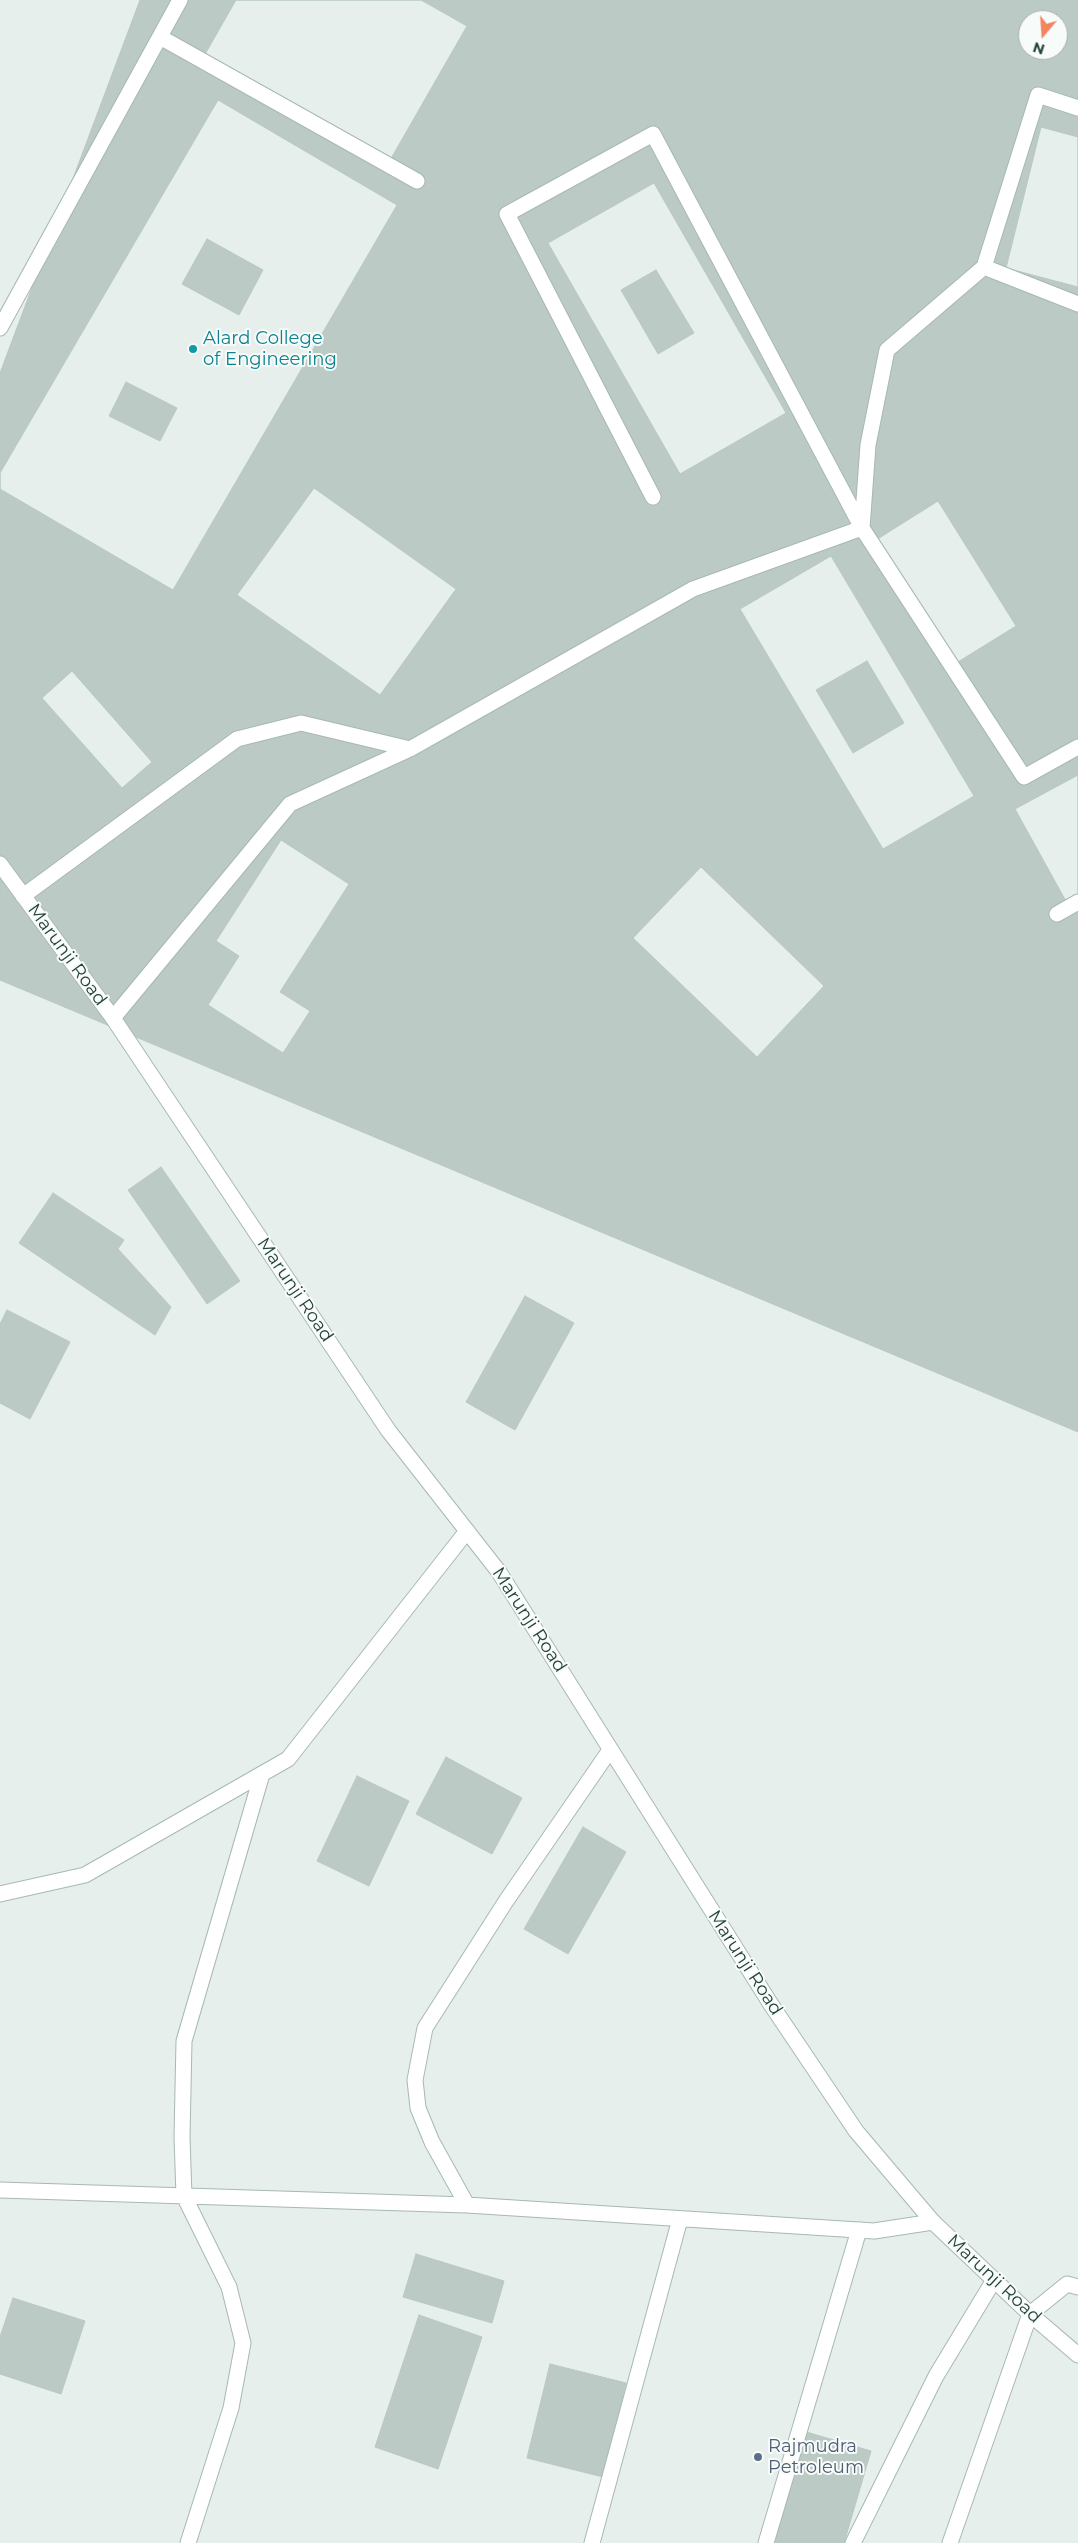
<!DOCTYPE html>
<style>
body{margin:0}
#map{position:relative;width:1078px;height:2543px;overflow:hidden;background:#e6efeb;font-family:Montserrat,sans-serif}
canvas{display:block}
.north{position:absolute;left:1018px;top:10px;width:50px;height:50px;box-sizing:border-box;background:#f7fbf9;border:1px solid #a3b1ad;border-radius:50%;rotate:198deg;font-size:14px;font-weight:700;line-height:20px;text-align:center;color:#24423a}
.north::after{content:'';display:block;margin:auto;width:18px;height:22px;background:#f4845f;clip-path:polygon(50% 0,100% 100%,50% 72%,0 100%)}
</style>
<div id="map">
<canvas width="1078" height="2543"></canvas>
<div class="north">N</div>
</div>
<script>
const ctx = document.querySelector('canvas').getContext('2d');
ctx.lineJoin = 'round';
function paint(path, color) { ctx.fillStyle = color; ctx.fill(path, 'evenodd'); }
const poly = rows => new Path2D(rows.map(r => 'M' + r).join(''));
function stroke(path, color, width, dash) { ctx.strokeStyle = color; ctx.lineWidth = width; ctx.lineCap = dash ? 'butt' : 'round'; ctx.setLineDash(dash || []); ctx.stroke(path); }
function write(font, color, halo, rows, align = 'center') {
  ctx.font = font + ' Montserrat,sans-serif'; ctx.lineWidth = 4; ctx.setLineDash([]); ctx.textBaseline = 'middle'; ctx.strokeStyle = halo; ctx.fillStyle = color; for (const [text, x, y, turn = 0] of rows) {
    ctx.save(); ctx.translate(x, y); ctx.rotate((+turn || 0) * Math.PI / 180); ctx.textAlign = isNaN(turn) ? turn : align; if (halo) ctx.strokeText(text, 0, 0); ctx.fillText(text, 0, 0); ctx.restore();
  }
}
const building = poly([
 [140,0,1078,0,1078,1432,0,980,0,373,140,0],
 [1028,20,1058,20,1058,50,1028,50,1028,20],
 [236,0,421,0,467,26,389,162,204,56,236,0],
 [218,100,397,205,173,590,0,489,0,473,218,100],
 [207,239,263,270,239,315,182,284,207,239],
 [126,382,177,408,160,441,109,416,126,382],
 [1041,127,1078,137,1078,287,1006,268,1041,127],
 [654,183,786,413,680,474,548,243,654,183],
 [656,270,694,333,658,354,621,290,656,270],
 [314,488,456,589,380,695,237,595,314,488],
 [938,501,1016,626,953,665,876,540,938,501],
 [831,556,974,796,883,849,740,609,831,556],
 [867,661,904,723,853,753,816,690,867,661],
 [72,671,152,762,122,788,42,698,72,671],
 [1078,775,1078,897,1067,903,1015,809,1078,775],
 [281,840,349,884,280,992,310,1011,283,1053,208,1005,239,956,216,941,281,840],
 [701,867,824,986,757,1057,633,938,701,867],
 [161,1167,240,1281,207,1304,128,1190,161,1167],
 [53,1193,124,1240,118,1249,171,1307,155,1335,19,1243,53,1193],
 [525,1296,574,1323,515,1430,466,1402,525,1296],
 [7,1310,70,1342,30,1419,0,1403,0,1324,7,1310],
 [446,1757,522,1798,492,1854,416,1814,446,1757],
 [357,1776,409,1801,369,1886,317,1861,357,1776],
 [583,1827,626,1852,568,1954,524,1929,583,1827],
 [416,2254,504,2281,492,2323,403,2297,416,2254],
 [13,2298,85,2321,61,2394,0,2374,0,2337,13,2298],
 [419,2315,482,2337,438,2469,375,2447,419,2315],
 [550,2364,626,2383,603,2477,527,2458,550,2364],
 [803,2431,871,2451,844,2543,770,2543,803,2431]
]);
const service = poly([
 [160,37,417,181],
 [984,267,1078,304],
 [0,328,180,0],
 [653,497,507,214,653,134,862,528,1024,777,1078,747],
 [862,528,868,445,887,350,984,267,1038,95,1078,108],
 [23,896,237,739,301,723,410,749],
 [1057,914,1078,902],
 [113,1018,290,804,410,749,693,589,862,528],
 [766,2543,859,2230],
 [853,2543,936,2376,994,2280]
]);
const minor = poly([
 [0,1894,85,1875,288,1759,467,1531],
 [0,2190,467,2205,874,2231,933,2222],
 [467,2205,432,2142,418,2108,415,2080,425,2028,506,1901,610,1750],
 [188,2543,231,2408,243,2343,229,2287,184,2196,182,2137,184,2041,262,1774],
 [592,2543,680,2219],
 [950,2543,1030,2314,1067,2284,1078,2287]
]);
const tertiary = poly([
 [0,864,113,1018,388,1430,499,1572,770,2003,856,2131,933,2222,1030,2314,1078,2355]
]);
const markers = [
 [193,349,5,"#0f9aa8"],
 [758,2457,5,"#5c6f8a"]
];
const cultureNames = [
 ["Alard College",203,339],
 ["of Engineering",203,360]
];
const streetNames = [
 ["Marunji Road",67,955,54],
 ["Marunji Road",295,1290,56],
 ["Marunji Road",529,1620,57],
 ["Marunji Road",745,1963,57],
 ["Marunji Road",994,2279,43]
];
const serviceNames = [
 ["Rajmudra",768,2447],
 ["Petroleum",768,2468]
];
paint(building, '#bbcac4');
stroke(building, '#b8c9c2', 1);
stroke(service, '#a8b8b2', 17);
stroke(minor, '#a8b8b2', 17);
stroke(tertiary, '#a8b8b2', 17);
stroke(service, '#fff', 15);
stroke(minor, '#fff', 15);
stroke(tertiary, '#fff', 15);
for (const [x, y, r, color] of markers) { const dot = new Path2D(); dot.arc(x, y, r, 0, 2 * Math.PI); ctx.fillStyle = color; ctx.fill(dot); stroke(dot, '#f7fbf9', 2); }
write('18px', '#0d838f', '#f7fbf9', cultureNames, 'left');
write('18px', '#24423a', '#f7fbf9', streetNames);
write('18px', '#4e5e75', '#f7fbf9', serviceNames, 'left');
</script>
